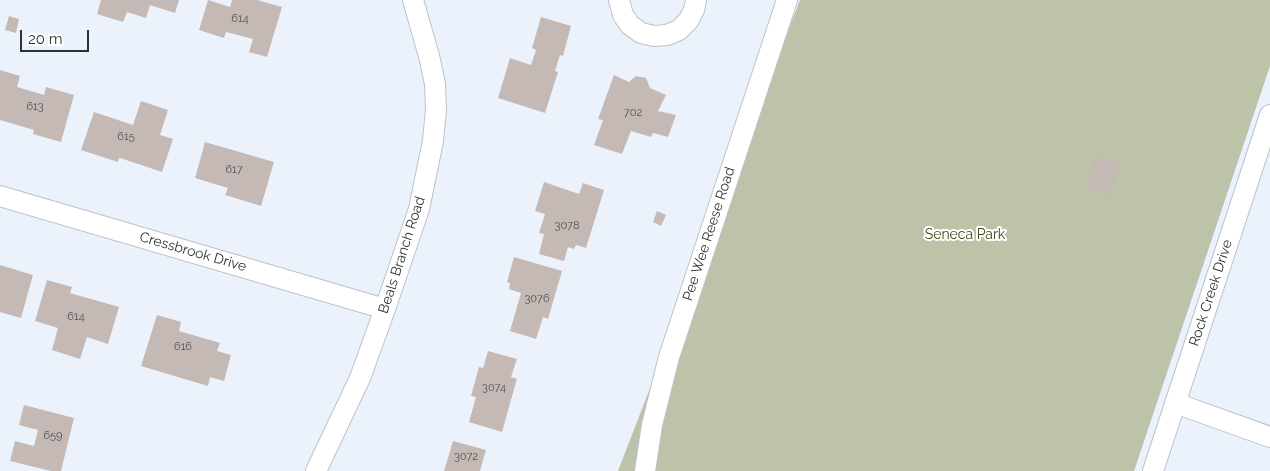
<!DOCTYPE html>
<style>
body{margin:0}
#map{position:relative;width:1270px;height:471px;overflow:hidden;background:#ecf2fc;font-family:Raleway,sans-serif}
canvas{display:block}
.scale{position:absolute;left:20px;top:30px;width:69px;height:22px;box-sizing:border-box;border:2px solid #2e3034;border-top:0;padding-left:6px;font-size:15px;line-height:18px;white-space:nowrap;color:#2e3034;-webkit-text-stroke:4px #fff;paint-order:stroke}
</style>
<div id="map">
<canvas width="1270" height="471"></canvas>
<div class="scale">20 m</div>
</div>
<script>
const ctx = document.querySelector('canvas').getContext('2d');
ctx.lineJoin = 'round';
function paint(path, color) { ctx.fillStyle = color; ctx.fill(path, 'evenodd'); }
const poly = rows => new Path2D(rows.map(r => 'M' + r).join(''));
function stroke(path, color, width, dash) { ctx.strokeStyle = color; ctx.lineWidth = width; ctx.lineCap = dash ? 'butt' : 'round'; ctx.setLineDash(dash || []); ctx.stroke(path); }
function write(font, color, halo, rows, align = 'center') {
  ctx.font = font + ' Raleway,sans-serif'; ctx.lineWidth = 4; ctx.setLineDash([]); ctx.textBaseline = 'middle'; ctx.strokeStyle = halo; ctx.fillStyle = color; for (const [text, x, y, turn = 0] of rows) {
    ctx.save(); ctx.translate(x, y); ctx.rotate((+turn || 0) * Math.PI / 180); ctx.textAlign = isNaN(turn) ? turn : align; if (halo) ctx.strokeText(text, 0, 0); ctx.fillText(text, 0, 0); ctx.restore();
  }
}
const green = poly([
 [800,0,1270,0,1270,66,1134,471,618,471]
]);
const building = poly([
 [101,0,179,0,175,13,150,5,146,18,127,12,123,22,97,14],
 [208,0,230,7,232,0,257,0,282,7,267,57,249,52,253,39,226,32,224,38,199,30],
 [9,16,19,19,16,33,5,30],
 [541,17,571,26,563,56,560,55,555,71,558,72,545,113,498,98,510,58,531,65,536,50,532,48],
 [0,70,20,76,17,87,44,95,46,87,74,95,61,142,33,134,34,130,0,120],
 [614,75,629,82,636,76,646,78,650,88,666,95,658,111,676,115,668,137,653,133,651,137,631,131,622,154,594,145,603,120,598,119],
 [141,101,168,110,160,135,173,139,162,172,123,159,119,158,118,162,81,150,94,112,133,125],
 [205,142,274,162,261,206,225,195,228,188,195,178],
 [1095,156,1120,164,1110,195,1086,187],
 [544,182,579,194,583,183,604,190,586,248,576,245,574,249,568,247,564,261,539,254,544,234,539,233,545,214,535,211],
 [657,211,666,215,661,226,653,222],
 [514,257,562,271,548,319,543,317,536,339,510,331,521,293,509,289,510,283,507,282],
 [0,265,33,275,21,318,0,312],
 [47,280,72,287,70,293,119,307,108,344,87,337,80,359,52,350,58,328,35,321],
 [157,315,181,322,179,331,220,343,217,351,231,355,224,381,210,377,208,386,141,366],
 [488,351,517,359,511,377,517,379,516,382,502,432,469,422,476,397,471,396,479,367,483,368],
 [24,405,74,418,61,471,51,471,10,461,15,441,34,446,38,430,19,425],
 [453,441,486,450,480,471,444,471]
]);
const minor = poly([
 [619,0,623,15,630,25,641,33,654,36,667,35,679,30,688,21,694,10,696,0],
 [0,196,385,309],
 [1175,403,1270,437],
 [316,471,360,378,385,309,419,209,433,141,436,110,435,84,429,56,413,0],
 [645,471,652,425,669,357,787,0],
 [1153,471,1270,115]
]);
const numberNames = [
 ["614",240,19],
 ["613",35,107],
 ["702",633,113],
 ["615",126,137],
 ["617",234,170],
 ["3078",567,226],
 ["3076",537,299],
 ["614",76,317],
 ["616",183,347],
 ["3074",494,388],
 ["659",53,436],
 ["3072",466,457]
];
const streetNames = [
 ["Pee Wee Reese Road",709,234,-72],
 ["Cressbrook Drive",193,252,16],
 ["Beals Branch Road",402,255,-72],
 ["Rock Creek Drive",1211,293,-72]
];
const parkNames = [
 ["Seneca Park",965,235]
];
paint(green, '#bcc3a8');
paint(building, '#c5b9b6');
stroke(minor, '#bcc2cb', 22);
stroke(minor, '#fff', 20);
write('11px', '#545254', null, numberNames);
write('14px', '#2e3034', '#fff', streetNames);
write('14px', '#414a18', '#fff', parkNames);
</script>
